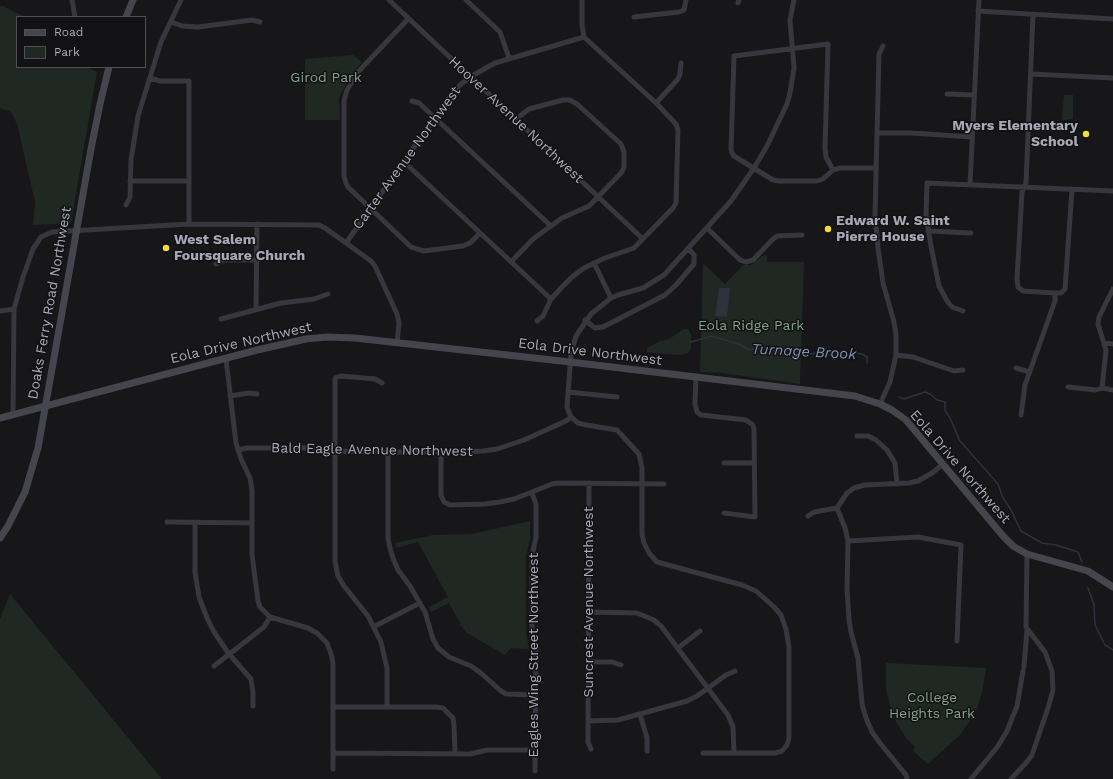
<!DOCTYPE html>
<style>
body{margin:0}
#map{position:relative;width:1113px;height:779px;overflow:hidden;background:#171618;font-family:"Work Sans",sans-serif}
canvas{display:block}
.legend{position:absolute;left:16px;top:16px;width:130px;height:52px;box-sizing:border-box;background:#121113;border:1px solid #4e4e55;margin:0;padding:5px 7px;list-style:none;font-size:12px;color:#a9aab8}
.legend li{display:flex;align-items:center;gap:8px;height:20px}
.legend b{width:20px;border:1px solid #4e4e55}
</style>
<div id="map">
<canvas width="1113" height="779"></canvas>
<ul class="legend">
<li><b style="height:5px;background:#45464d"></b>Road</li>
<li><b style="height:11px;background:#202823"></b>Park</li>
</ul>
</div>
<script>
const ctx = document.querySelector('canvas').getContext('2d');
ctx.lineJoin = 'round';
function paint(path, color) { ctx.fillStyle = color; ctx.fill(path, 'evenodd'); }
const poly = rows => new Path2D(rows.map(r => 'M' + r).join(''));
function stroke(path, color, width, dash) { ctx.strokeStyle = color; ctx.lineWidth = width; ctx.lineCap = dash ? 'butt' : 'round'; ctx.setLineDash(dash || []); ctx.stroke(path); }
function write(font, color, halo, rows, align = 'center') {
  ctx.font = font + ' "Work Sans",sans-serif'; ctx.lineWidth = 3; ctx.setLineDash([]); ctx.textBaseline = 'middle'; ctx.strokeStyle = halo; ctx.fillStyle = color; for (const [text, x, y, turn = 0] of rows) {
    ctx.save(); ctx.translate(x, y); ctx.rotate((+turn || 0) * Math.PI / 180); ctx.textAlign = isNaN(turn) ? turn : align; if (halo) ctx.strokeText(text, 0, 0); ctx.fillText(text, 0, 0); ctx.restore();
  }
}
const green = poly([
 [0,6,3,6,25,17,17,17,17,67,87,67,97,72,71,223,33,225,35,202,17,124,11,112,0,108],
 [353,55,362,62,349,78,339,98,340,120,305,120,305,59],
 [1064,95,1073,95,1073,119,1062,120],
 [767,255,767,262,804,262,800,384,722,373,700,372,703,263,725,284,743,265,751,265,754,263,762,256],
 [684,329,688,329,691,334,691,348,688,353,682,355,652,353,647,352,647,348,660,341,669,339],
 [530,521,530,539,526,557,526,633,529,649,511,648,505,655,467,633,462,627,449,603,431,612,429,607,448,597,418,542,396,548,395,543,433,535,472,534],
 [10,594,162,779,0,779,0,619],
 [886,663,986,668,982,693,975,714,959,736,928,764,913,751,915,747,906,738,895,720,891,710,886,689]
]);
const water = poly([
 [719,288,730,288,727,317,715,316]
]);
const stream = poly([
 [691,342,712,336,741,345,749,350,758,348,795,354,801,355,818,353,838,357,857,353,862,354,867,357,867,363],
 [899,397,904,399,925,392,930,394,937,400,945,402,945,410,950,418,960,441,998,484,1003,498,1011,510,1021,531,1042,543,1056,545,1078,552,1082,562],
 [1088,588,1094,605,1095,625,1105,645,1113,650]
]);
const street = poly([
 [72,0,75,17],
 [389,0,643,239],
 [466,0,500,32,509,58],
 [738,3,739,0],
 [978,11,1113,19],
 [1033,14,1026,183,1022,192,1017,279,1018,287,1023,291,1055,293,1061,293,1065,289,1072,189],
 [634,17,679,12,684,10,686,0],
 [408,19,358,72,347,90,344,101,344,176,346,183,348,187,411,247,417,249,424,251,463,246,470,243,480,233],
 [171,22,182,26,198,27,252,20,260,22],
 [1031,74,1113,78],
 [150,78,160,81,189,81,189,224],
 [947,94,974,95],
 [412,101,419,103,435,118,551,226],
 [656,103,678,79,680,74,681,63],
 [878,133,911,133,972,137],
 [404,162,551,299],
 [833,170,826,157,825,148,828,44,734,56,731,149,732,153,734,156,773,180,779,181,817,181,823,179,833,170,840,168,876,168],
 [130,181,189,181],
 [970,185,979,0],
 [126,205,130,197,131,160,138,116,161,42,181,0],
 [707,228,740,260,746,262,753,260,773,239,777,236,802,235],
 [928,231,971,233],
 [346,243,451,95,460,85,470,77,495,63,584,37],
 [511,262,533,239,551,226,562,218,589,206,622,172,624,167,624,152,621,144,577,104,570,100,563,100,529,109,516,119],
 [594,263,611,298],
 [216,264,224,260,256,260],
 [256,310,257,224],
 [0,311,14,309],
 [963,311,952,307,947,301,939,286,931,246,926,215,927,183,1113,191],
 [221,319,281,303,314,299,328,294],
 [585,320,595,328,603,327,665,295,676,285,694,264,694,255,688,248],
 [537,321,543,316,551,299,562,287,572,277,584,268,605,258,634,248,673,208,676,203,678,130,676,124,656,103,584,37,582,25,582,0],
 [1105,343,1113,344],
 [896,355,913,357,954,371,963,370],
 [226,359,236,443,241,459,250,478,252,490,252,554,258,601,260,607,270,617,308,628,317,633,327,643,332,657,333,665,333,769],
 [1016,368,1030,372],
 [696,377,695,404,697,412,701,415,746,420,753,425,754,429,755,517,724,513],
 [382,383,375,379,341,376,335,378,335,561,338,576,344,586,368,616,381,642,387,668,387,707],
 [1068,387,1096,390,1102,388,1113,390],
 [1102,388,1106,350,1098,324,1099,317,1113,289],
 [568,392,617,397],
 [230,396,249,393,257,394],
 [880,404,890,382,896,355,896,335,894,322,883,283,878,248,875,215,879,54,883,46],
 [13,415,14,309,23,277,33,249,41,237,52,232,189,224,319,225,325,228,371,261,375,266,397,314,399,323,397,343],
 [1021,415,1025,385,1055,301,1055,293],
 [857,436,868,436,876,440,887,450,895,463,897,484],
 [238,450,247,448,307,448,335,451,388,452,460,452,483,451,497,449,524,440,566,421,571,417],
 [388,452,388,538,390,548,393,558,398,570,410,586,425,612,433,639,438,648,449,657,471,666,482,674,501,691,506,694,535,695],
 [441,452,441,495,444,502,450,505,485,504,500,502,514,499,552,484,558,483,664,484],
 [724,463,754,463],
 [589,483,588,742,591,749],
 [532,493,536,504,536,537,532,556,532,634,536,650,535,771],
 [837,508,845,528,848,541,847,589,849,619,851,632,858,658,862,704,866,718,872,732,880,743,906,775,907,779],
 [837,508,847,493,854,488,865,485,909,483,918,481,932,473,943,464],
 [808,516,814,512,837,508],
 [167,522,252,523],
 [195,523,195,572,199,597,207,618,214,632,229,654,251,679,253,693,253,706],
 [848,541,918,537,961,545,957,641],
 [589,612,637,613,654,620,661,626,728,715,733,727,734,752],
 [375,626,420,603],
 [678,648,700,631],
 [588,662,612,662,621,665],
 [214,666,264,627,270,617],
 [1024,667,1027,630],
 [333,707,436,707,443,708,453,718,454,725,455,753],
 [640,714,647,738,647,751],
 [588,721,618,720,687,701,697,696,726,675,735,671],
 [333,753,470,754,487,750,535,750],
 [703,753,775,753,782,751,787,745,789,738,789,647,786,629,781,615,774,607,756,591,742,585,657,562,649,553,644,543,642,534,642,468,639,454,617,430,586,425,578,423,571,417,567,407,571,354,576,336,591,314,611,298,618,295,643,288,664,275,731,201,754,168,767,146,787,104,790,93,794,68,790,20,794,0],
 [971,779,998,746,1007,731,1017,706,1023,671],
 [1011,779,1026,763,1032,755,1048,708,1053,690,1052,671,1045,652,1026,627,1027,554]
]);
const secondary = poly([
 [126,17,133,0],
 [0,418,257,350,306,339,327,337,355,338,570,362,855,396,880,404,892,410,906,420,1003,536,1013,546,1027,554,1088,571,1113,587],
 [0,538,8,526,25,492,38,448,91,149,100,104,109,67]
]);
const markers = [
 [1086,134,4,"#f0dd37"],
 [828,229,4,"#f0dd37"],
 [166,248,4,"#f0dd37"]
];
const parkNames = [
 ["Girod Park",326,78],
 ["Eola Ridge Park",751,326],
 ["College",932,698],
 ["Heights Park",932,714]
];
const streetNames = [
 ["Hoover Avenue Northwest",516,120,43],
 ["Carter Avenue Northwest",407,158,-54],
 ["Doaks Ferry Road Northwest",50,303,-80],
 ["Eola Drive Northwest",241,343,-13],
 ["Eola Drive Northwest",590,352,7],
 ["Bald Eagle Avenue Northwest",372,450,1],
 ["Eola Drive Northwest",960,467,49],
 ["Suncrest Avenue Northwest",589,602,-90],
 ["Eagles Wing Street Northwest",534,655,-90]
];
const poiNames = [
 ["Myers Elementary",1078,126,"right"],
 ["School",1078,142,"right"],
 ["Edward W. Saint",836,221],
 ["Pierre House",836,237],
 ["West Salem",174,240],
 ["Foursquare Church",174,256]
];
const waterNames = [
 ["Turnage Brook",804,352,3]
];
paint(green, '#202823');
paint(water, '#2d323c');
stroke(stream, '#2d323c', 1.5);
stroke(street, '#38373d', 5);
stroke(secondary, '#45464d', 7);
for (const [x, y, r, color] of markers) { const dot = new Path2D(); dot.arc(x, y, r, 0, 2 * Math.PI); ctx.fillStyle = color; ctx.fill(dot); stroke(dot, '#121113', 1.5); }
write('14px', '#80a38a', '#121113', parkNames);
write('14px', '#a9aab8', '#121113', streetNames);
write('bold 14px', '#a9aab8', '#121113', poiNames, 'left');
write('italic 15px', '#808fb3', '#121113', waterNames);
</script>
